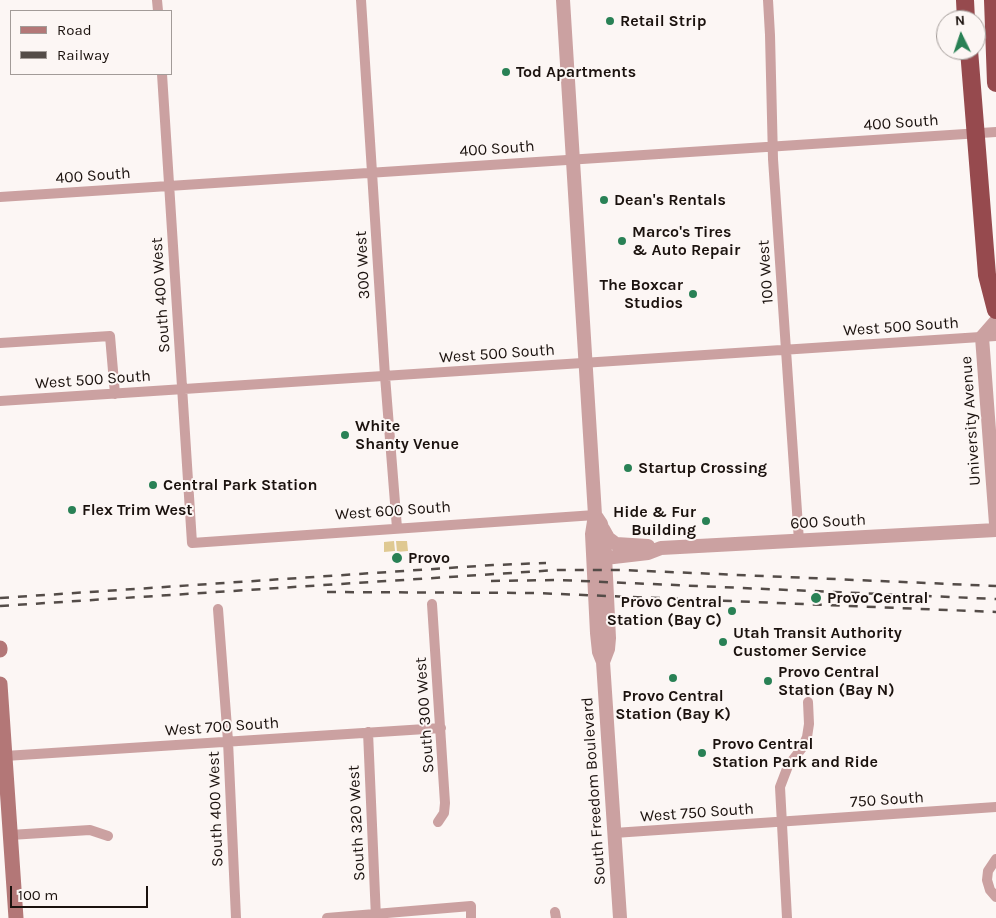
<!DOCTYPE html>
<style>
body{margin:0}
#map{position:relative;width:996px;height:918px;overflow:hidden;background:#fcf6f4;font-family:Karla,sans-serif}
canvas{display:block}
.legend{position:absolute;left:10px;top:10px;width:162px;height:65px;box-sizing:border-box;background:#fcf6f4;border:1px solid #a29b98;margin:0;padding:6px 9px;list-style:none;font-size:15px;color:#1b120e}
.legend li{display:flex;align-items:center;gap:10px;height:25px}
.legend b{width:25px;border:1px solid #a29b98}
.north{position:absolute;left:936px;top:10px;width:50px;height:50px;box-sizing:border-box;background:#fcf6f4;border:1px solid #a29b98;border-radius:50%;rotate:356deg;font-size:14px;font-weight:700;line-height:20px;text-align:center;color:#1b120e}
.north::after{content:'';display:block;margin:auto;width:18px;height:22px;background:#298155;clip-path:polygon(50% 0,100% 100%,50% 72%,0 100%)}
.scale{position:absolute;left:10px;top:886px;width:138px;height:22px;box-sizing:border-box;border:2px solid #1b120e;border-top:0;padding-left:6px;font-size:15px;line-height:18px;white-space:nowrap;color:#1b120e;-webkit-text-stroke:4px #fcf6f4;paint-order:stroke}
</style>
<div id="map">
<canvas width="996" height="918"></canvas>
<ul class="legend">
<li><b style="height:6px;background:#b37777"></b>Road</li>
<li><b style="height:6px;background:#544c48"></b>Railway</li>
</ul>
<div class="north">N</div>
<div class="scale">100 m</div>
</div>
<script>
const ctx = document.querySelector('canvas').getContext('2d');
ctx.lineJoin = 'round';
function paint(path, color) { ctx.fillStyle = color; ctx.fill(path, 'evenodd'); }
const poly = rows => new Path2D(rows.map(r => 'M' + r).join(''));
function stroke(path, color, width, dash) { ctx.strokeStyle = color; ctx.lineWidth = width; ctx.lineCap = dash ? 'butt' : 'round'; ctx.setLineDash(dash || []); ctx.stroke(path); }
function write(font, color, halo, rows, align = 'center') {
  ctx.font = font + ' Karla,sans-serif'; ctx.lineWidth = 4; ctx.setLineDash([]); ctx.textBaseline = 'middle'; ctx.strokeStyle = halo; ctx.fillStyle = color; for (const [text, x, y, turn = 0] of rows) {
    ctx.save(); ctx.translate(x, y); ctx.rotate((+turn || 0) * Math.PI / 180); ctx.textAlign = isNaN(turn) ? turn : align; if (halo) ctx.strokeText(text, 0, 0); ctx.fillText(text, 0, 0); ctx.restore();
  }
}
const green = poly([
 [394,541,395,551,384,552,384,542],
 [396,541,407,541,408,551,397,552]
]);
const minor = poly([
 [157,0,158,11],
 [361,0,385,376,397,528],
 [768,0,770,35,773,159,799,541],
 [162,74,192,543,595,515],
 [0,197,996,132],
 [0,343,110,336,115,394],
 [0,401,996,336],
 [432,604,445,803,444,813,438,822],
 [218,609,228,741,236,918],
 [368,732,376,918],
 [5,756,441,728],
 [614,833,996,807],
 [10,835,90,830,108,836],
 [996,859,988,871,987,880,990,890,996,897],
 [555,912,556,918],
 [327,918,471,906,471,918],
 [787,918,780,787,788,766,802,748,807,737,809,724,808,702]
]);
const tertiary = poly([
 [563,0,595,515,592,534,597,633,599,652,603,662,620,918],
 [996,321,982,337,996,524],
 [595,515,601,524,604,535,609,638,608,649,603,662],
 [603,529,608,538,616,544,648,546],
 [605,558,648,553,661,548,996,530]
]);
const secondary = poly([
 [0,648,0,650],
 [0,684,16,918]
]);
const trunk = poly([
 [965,0,966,20],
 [993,0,996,83],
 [969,50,987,275,996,310]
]);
const rail = poly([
 [491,581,559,580,996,599],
 [327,592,536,593,996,612],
 [0,598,493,565,546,563],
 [0,606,557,570,623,570,996,586]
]);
const markers = [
 [610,21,5,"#298155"],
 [506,72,5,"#298155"],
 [604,200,5,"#298155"],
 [622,241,5,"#298155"],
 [693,294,5,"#298155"],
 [345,435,5,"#298155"],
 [628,468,5,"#298155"],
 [153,485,5,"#298155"],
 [72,510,5,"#298155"],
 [706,521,5,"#298155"],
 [397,558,6,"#298155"],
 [816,598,6,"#298155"],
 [732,611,5,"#298155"],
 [723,642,5,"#298155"],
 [673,678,5,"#298155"],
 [768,681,5,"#298155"],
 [702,753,5,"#298155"]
];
const poiNames = [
 ["Retail Strip",620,21],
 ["Tod Apartments",516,72],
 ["Dean's Rentals",614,200],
 ["Marco's Tires",632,232],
 ["& Auto Repair",632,250],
 ["The Boxcar",683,285,"right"],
 ["Studios",683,303,"right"],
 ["White",355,426],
 ["Shanty Venue",355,444],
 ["Startup Crossing",638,468],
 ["Central Park Station",163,485],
 ["Flex Trim West",82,510],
 ["Hide & Fur",696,512,"right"],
 ["Building",696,530,"right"],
 ["Provo",408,558],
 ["Provo Central",827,598],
 ["Provo Central",722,602,"right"],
 ["Station (Bay C)",722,620,"right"],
 ["Utah Transit Authority",733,633],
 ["Customer Service",733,651],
 ["Provo Central",778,672],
 ["Station (Bay N)",778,690],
 ["Provo Central",673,696,"center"],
 ["Station (Bay K)",673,714,"center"],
 ["Provo Central",712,744],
 ["Station Park and Ride",712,762]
];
const streetNames = [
 ["400 South",901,123,-4],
 ["400 South",497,149,-4],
 ["400 South",93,176,-4],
 ["300 West",363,265,-93],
 ["100 West",766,272,-94],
 ["South 400 West",161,295,-94],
 ["West 500 South",901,327,-4],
 ["West 500 South",497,354,-4],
 ["West 500 South",93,380,-4],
 ["University Avenue",971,421,-94],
 ["West 600 South",393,511,-4],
 ["600 South",828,522,-3],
 ["South 300 West",425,715,-94],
 ["West 700 South",222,727,-4],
 ["South Freedom Boulevard",594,791,-94],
 ["750 South",887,800,-4],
 ["South 400 West",216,809,-92],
 ["West 750 South",697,813,-4],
 ["South 320 West",357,823,-93]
];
paint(green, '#dfc992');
stroke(minor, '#cba1a1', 10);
stroke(tertiary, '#cba1a1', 14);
stroke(secondary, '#b37777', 15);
stroke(trunk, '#964a4e', 18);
stroke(rail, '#544c48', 2.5, [9, 9]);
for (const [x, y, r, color] of markers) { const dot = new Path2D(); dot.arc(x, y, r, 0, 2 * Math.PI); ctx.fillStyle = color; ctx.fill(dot); stroke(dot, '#fcf6f4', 2); }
write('bold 16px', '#1b120e', '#fcf6f4', poiNames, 'left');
write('16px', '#1b120e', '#fcf6f4', streetNames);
</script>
